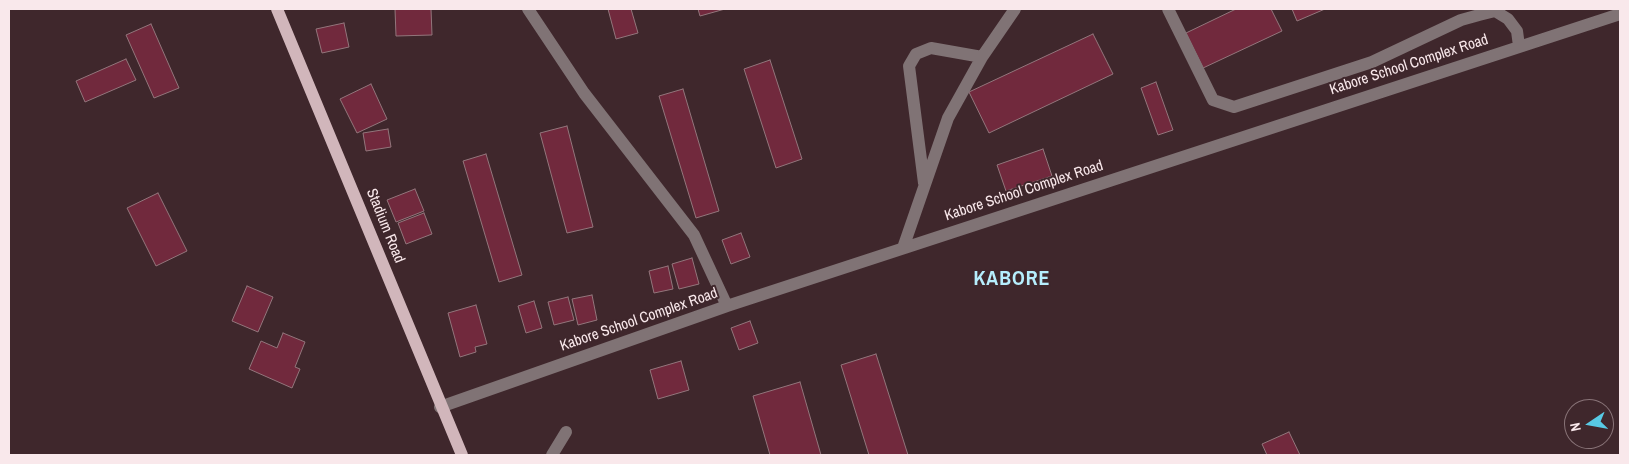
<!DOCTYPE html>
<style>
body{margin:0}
#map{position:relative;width:1629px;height:464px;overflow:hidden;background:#3f272c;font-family:"Archivo Narrow",sans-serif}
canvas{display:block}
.frame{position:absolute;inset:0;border:10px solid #f9e8eb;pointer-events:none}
.north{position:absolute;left:1564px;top:399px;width:50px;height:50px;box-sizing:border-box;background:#3f272c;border:1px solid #897478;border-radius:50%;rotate:258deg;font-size:14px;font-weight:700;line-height:20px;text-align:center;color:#f9e8eb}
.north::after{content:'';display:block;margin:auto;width:18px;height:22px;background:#58c9e4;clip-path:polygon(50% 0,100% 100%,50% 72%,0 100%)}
</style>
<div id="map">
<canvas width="1629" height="464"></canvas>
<div class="frame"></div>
<div class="north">N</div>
</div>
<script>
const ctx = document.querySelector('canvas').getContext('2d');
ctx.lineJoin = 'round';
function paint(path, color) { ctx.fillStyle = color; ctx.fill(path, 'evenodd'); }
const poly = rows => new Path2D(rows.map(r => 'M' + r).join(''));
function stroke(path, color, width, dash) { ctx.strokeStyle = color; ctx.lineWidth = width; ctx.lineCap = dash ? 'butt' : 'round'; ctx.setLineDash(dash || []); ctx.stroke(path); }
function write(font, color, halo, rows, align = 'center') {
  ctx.font = font + ' "Archivo Narrow",sans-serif'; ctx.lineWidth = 4; ctx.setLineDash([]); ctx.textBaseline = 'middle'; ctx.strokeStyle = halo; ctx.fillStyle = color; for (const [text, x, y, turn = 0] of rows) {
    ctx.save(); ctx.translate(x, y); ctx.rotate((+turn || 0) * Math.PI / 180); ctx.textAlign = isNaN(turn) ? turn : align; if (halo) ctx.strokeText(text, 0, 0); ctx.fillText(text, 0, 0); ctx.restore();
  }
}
const building = poly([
 [395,9,431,9,432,35,396,36,395,9],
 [608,9,631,9,638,33,616,39,608,9],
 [698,9,725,9,700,16,698,9],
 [1236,9,1271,9,1282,31,1203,68,1186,33,1236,9],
 [1292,9,1325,9,1297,21,1292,9],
 [344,23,349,47,322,53,316,29,344,23],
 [151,24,179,88,154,98,126,35,151,24],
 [1093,34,1113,74,989,133,969,92,1093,34],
 [126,59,136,80,85,102,76,81,126,59],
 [770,60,802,159,776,168,744,69,770,60],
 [1156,82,1173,130,1158,135,1141,88,1156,82],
 [371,84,387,119,357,133,340,99,371,84],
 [683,89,719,211,696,218,659,96,683,89],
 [567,126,593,227,567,233,540,133,567,126],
 [388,129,391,147,366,151,363,133,388,129],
 [1043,149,1052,176,1006,191,997,165,1043,149],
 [486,154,522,275,499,282,463,161,486,154],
 [415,189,424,211,396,222,387,200,415,189],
 [158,193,187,251,156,266,127,208,158,193],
 [424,213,432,234,406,244,398,223,424,213],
 [741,233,750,257,731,264,722,240,741,233],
 [692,258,699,284,679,289,672,264,692,258],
 [668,266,673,289,654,293,649,271,668,266],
 [247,286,273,297,258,332,232,321,247,286],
 [592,295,597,320,578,325,572,299,592,295],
 [568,297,574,320,554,325,548,302,568,297],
 [534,301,542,328,526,333,518,306,534,301],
 [476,305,487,344,475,347,476,352,460,357,448,313,476,305],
 [750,321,758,343,739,350,731,328,750,321],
 [283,333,305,342,295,367,300,369,292,388,249,369,261,341,277,348,283,333],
 [876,354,908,455,869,455,841,365,876,354],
 [681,361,689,390,658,399,650,370,681,361],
 [800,382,821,455,770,455,753,396,800,382],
 [1289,432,1300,455,1267,455,1262,444,1289,432]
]);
const minor = poly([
 [528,9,584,93,694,235,727,306],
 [1168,9,1213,100,1234,107,1372,62,1461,20,1479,15,1495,11,1508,19,1517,31,1519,46],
 [924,183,909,66,916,54,931,48,982,57],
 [903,248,948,118,982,57,1015,9],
 [440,407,727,306,1620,14],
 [552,455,566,432]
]);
const major = poly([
 [277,9,462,455]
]);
const streetNames = [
 ["Kabore School Complex Road",1409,65,-18],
 ["Kabore School Complex Road",1024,191,-18],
 ["Stadium Road",385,226,68],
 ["Kabore School Complex Road",639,320,-19]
];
const districtNames = [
 ["KABORE",1012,280]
];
paint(building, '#71293d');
stroke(building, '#93767c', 1);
stroke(minor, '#807375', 12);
stroke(major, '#d1b6bb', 12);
write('15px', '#f9e8eb', '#3f272c', streetNames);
ctx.letterSpacing = '1px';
write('bold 20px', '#b6eefd', '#3f272c', districtNames);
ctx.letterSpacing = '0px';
</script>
